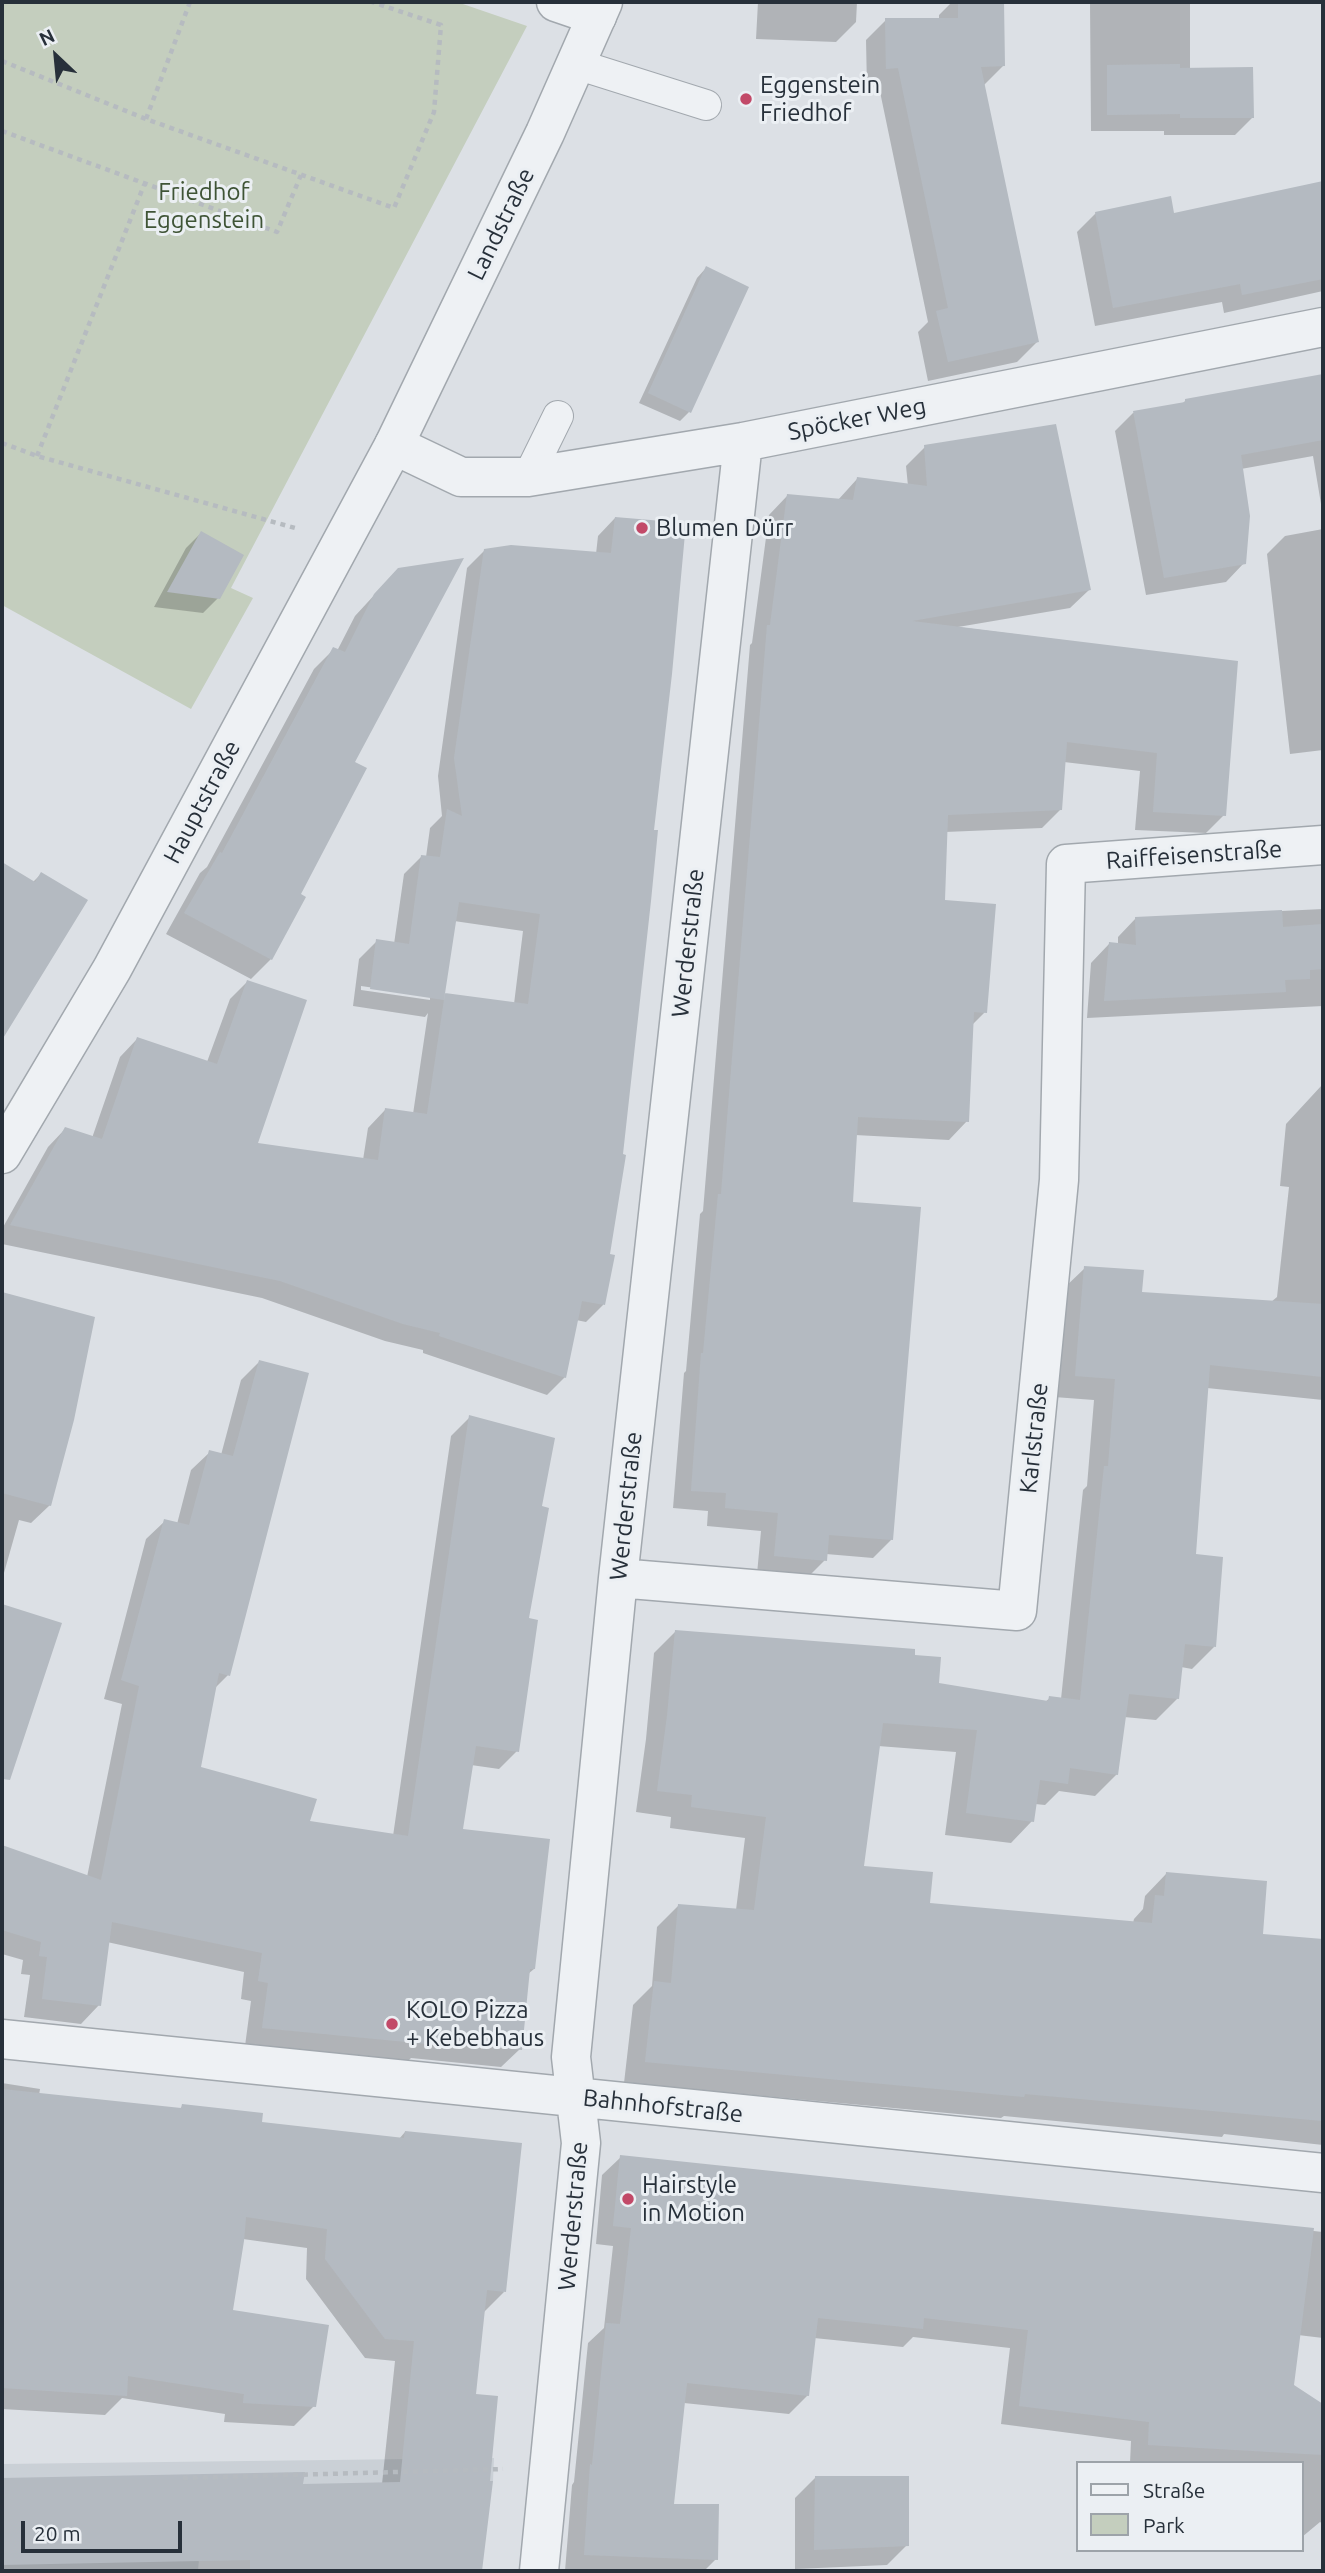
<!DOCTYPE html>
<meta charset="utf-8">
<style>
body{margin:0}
#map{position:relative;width:1325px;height:2573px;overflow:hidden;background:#dce0e5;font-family:Ubuntu,sans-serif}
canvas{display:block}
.frame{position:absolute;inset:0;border:4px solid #27303a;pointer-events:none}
.legend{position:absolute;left:1076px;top:2461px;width:228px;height:91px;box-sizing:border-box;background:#ebeff3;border:2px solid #9da3a9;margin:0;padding:9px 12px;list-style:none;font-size:21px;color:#27303a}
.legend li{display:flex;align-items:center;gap:14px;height:35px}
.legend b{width:35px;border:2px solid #9da3a9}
.north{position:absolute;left:21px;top:21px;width:70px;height:70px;-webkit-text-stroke:5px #ebeff3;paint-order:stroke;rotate:334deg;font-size:19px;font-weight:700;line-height:28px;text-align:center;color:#27303a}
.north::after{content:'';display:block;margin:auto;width:24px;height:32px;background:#27303a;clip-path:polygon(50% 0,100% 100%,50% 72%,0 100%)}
.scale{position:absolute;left:21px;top:2521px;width:161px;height:32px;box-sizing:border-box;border:4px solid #27303a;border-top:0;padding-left:9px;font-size:21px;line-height:24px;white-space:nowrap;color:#27303a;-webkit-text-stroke:5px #ebeff3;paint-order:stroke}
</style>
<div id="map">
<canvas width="1325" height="2573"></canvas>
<div class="frame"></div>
<ul class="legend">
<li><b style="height:9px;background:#eef1f4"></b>Straße</li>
<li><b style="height:19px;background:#c4cebe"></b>Park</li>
</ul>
<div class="north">N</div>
<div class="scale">20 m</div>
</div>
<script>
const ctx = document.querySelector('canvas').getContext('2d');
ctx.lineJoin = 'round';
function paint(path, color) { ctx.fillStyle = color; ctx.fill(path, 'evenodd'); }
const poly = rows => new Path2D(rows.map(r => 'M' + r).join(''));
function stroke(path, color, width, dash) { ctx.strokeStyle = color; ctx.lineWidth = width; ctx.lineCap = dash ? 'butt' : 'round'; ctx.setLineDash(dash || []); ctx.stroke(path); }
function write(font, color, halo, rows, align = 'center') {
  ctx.font = font + ' Ubuntu,sans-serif'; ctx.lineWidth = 6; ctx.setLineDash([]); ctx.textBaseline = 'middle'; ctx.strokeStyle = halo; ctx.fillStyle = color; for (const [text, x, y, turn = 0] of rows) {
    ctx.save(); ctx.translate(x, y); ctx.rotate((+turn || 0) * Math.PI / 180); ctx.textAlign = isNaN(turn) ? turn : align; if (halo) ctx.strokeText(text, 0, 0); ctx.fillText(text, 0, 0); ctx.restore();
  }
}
const built = poly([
 [494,2458,493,2481,205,2489,198,2571,2,2571,2,2464]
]);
const green = poly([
 [2,2,457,2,527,26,231,588,253,598,191,709,2,605]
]);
const shadow = poly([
 [758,2,857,2,856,22,836,42,756,39],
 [952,2,1003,2,1003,66,984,85,1037,342,1017,362,928,381,918,332,928,322,879,87,867,88,866,40,886,20,939,20,939,15],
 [1090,2,1190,2,1190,69,1252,118,1235,135,1164,135,1164,131,1091,131],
 [1323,182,1323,291,1224,313,1222,302,1095,326,1077,232,1096,213,1173,215],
 [706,268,689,412,680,421,639,403,697,278],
 [1323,375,1323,516,1313,456,1241,469,1244,563,1226,582,1146,595,1115,431,1133,413,1181,405,1186,400],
 [925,447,1089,590,1070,608,958,627,1236,662,1224,815,1206,833,1135,830,1140,771,1064,762,1060,810,1042,828,945,832,943,901,985,1012,972,1025,967,1121,949,1140,855,1135,851,1204,892,1539,873,1558,826,1554,825,1560,807,1578,757,1574,761,1531,707,1526,708,1511,673,1508,684,1373,686,1371,700,1214,703,1211,750,645,752,643,769,515,787,496,838,500,857,479,908,486,906,466],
 [615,518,608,1255,603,1305,586,1322,576,1320,565,1377,547,1395,423,1353,423,1350,385,1341,262,1298,2,1244,2,1229,48,1147,65,1129,92,1138,120,1057,137,1039,207,1062,230,999,247,982,255,1145,363,1160,368,1128,385,1110,413,1114,428,1013,425,1017,353,1006,359,959,377,941,394,944,404,874,421,857,426,857,430,828,442,816,438,776,467,568,485,550,596,554,598,536],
 [454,921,523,931,514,1004,442,999],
 [361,986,430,996,430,1000,361,990],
 [1323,529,1323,750,1290,754,1267,554,1285,536],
 [201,533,218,598,203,613,154,607,186,548],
 [378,591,353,762,298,895,303,898,271,959,251,979,166,934,200,873,207,867,314,669,334,649,337,651,355,616],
 [12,870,33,882,41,874,85,901,2,1036,2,880],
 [1323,909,1323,1006,1087,1018,1091,963,1109,944,1118,945,1118,937,1136,918],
 [1322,1085,1323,1400,1207,1388,1194,1556,1214,1647,1192,1669,1181,1667,1178,1698,1156,1720,1124,1717,1117,1774,1095,1796,1059,1791,1045,1805,1035,1804,1032,1821,1011,1843,945,1835,956,1752,878,1746,862,1868,928,1905,1133,1923,1134,1919,1143,1909,1145,1896,1166,1874,1261,1936,1323,1941,1323,2145,1224,2134,1222,2137,1004,2116,1001,2118,624,2083,633,2005,652,1986,657,1927,679,1905,736,1910,745,1838,670,1828,671,1817,636,1812,646,1739,654,1653,676,1631,913,1657,937,1685,1045,1702,1050,1698,1061,1699,1083,1490,1087,1486,1094,1400,1054,1397,1063,1289,1085,1268,1141,1294,1271,1302,1277,1297,1289,1187,1280,1186,1286,1124],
 [2,1294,93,1318,50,1505,31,1523,19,1520,2,1580],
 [259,1362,228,1675,215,1688,199,1768,308,1822,393,1836,451,1436,470,1417,540,1508,527,1620,517,1751,499,1769,471,1765,461,1831,534,1969,528,1974,520,2049,501,2067,411,2058,407,2062,245,2046,251,2001,241,1999,244,1972,107,1942,99,2005,81,2024,24,2017,30,1975,21,1974,23,1960,2,1954,2,1847,87,1877,122,1704,104,1699,146,1539,165,1521,177,1524,191,1470,210,1452,221,1455,241,1380],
 [2,1606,60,1624,10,1736,2,1733],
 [2,2083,40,2089,39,2095,178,2110,183,2106,261,2123,399,2139,405,2132,504,2292,484,2312,474,2395,497,2398,481,2571,2,2571,2,2480,303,2473,301,2486,382,2484,395,2361,365,2358,306,2279,307,2248,243,2239,231,2311,314,2406,294,2426,224,2422,225,2414,122,2398,105,2415,2,2409],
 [621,2157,1323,2232,1323,2338,1298,2335,1292,2386,1323,2406,1323,2524,1320,2522,1302,2537,1302,2463,1130,2463,1131,2441,1001,2424,1010,2348,913,2337,903,2347,814,2338,808,2395,789,2414,684,2403,672,2505,716,2559,704,2571,565,2571,572,2485,574,2482,588,2343,604,2328,613,2246,596,2244,602,2175],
 [815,2478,907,2545,887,2565,795,2569,795,2498]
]);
const building = poly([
 [958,2,1004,2,1005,66,981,67,1039,342,948,362,936,311,948,308,898,68,886,69,885,18,958,18],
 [1180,64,1180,68,1253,67,1254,118,1180,118,1180,114,1107,115,1107,65],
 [1323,181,1323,279,1242,295,1240,284,1113,308,1095,212,1171,196,1174,213],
 [706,266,749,287,691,413,648,393],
 [1323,374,1323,440,1241,455,1250,516,1246,564,1164,578,1133,411,1185,402,1185,399],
 [1056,424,1091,590,912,621,1238,661,1226,816,1153,812,1157,753,1067,742,1062,810,948,815,945,900,996,904,987,1013,974,1012,969,1122,858,1117,853,1202,921,1207,893,1540,829,1535,827,1561,774,1556,778,1513,725,1508,726,1493,691,1491,701,1353,703,1353,718,1194,721,1194,767,625,770,625,787,494,853,500,857,477,927,486,924,445],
 [615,517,686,523,672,674,654,830,658,830,651,901,623,1154,626,1155,610,1254,615,1255,605,1305,582,1301,566,1378,439,1336,440,1333,403,1324,280,1281,10,1225,65,1127,102,1139,137,1037,217,1064,247,980,307,1000,258,1143,378,1160,385,1108,427,1114,445,993,528,1004,540,914,459,902,444,1000,370,989,376,939,409,944,421,855,440,857,447,809,462,816,454,758,484,549,511,545,611,553],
 [201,531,244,555,220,599,167,592],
 [464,558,355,762,367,768,301,894,306,897,272,960,184,913,220,852,222,853,333,647,345,652,374,594,398,568],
 [2,862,35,882,41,872,88,900,2,1040],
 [1282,910,1283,927,1323,924,1323,969,1310,970,1310,979,1285,980,1286,992,1104,1001,1109,942,1136,945,1135,917],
 [1084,1266,1144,1270,1142,1292,1323,1304,1323,1377,1210,1365,1196,1554,1223,1557,1216,1647,1185,1644,1179,1699,1129,1694,1118,1775,1070,1768,1068,1784,1040,1780,1034,1822,966,1813,977,1730,883,1723,864,1866,933,1872,930,1903,1152,1923,1155,1895,1164,1896,1166,1872,1267,1881,1263,1934,1323,1939,1323,2121,1025,2094,1024,2097,645,2062,654,1981,671,1983,678,1904,754,1910,766,1817,691,1807,692,1795,657,1791,667,1716,675,1630,915,1649,915,1655,941,1657,939,1683,1048,1701,1049,1696,1080,1700,1104,1466,1108,1466,1115,1379,1075,1376],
 [2,1292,95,1317,74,1420,51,1506,2,1493],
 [259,1360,309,1373,230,1676,219,1673,201,1767,317,1799,310,1821,408,1836,469,1415,555,1438,542,1506,549,1508,529,1618,538,1620,519,1752,476,1746,463,1829,550,1839,535,1969,530,1969,522,2050,428,2040,427,2044,262,2028,268,1983,258,1981,262,1953,112,1922,101,2006,42,1999,47,1957,39,1956,41,1942,2,1930,2,1845,101,1880,139,1686,121,1680,164,1519,189,1525,209,1450,233,1456],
 [2,1604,62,1623,10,1780,2,1779],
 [2,2089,181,2108,182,2104,263,2113,262,2122,404,2138,405,2131,522,2143,506,2292,487,2290,476,2394,498,2396,490,2481,493,2481,482,2571,250,2571,250,2560,2,2565,2,2478,305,2472,303,2484,400,2482,414,2341,385,2339,325,2259,327,2229,246,2217,244,2241,233,2310,329,2325,316,2407,243,2403,244,2394,128,2376,127,2396,2,2388],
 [620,2155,1314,2228,1294,2385,1323,2404,1323,2455,1148,2445,1149,2422,1019,2406,1028,2330,924,2318,923,2329,818,2318,809,2396,687,2383,674,2504,719,2504,718,2560,584,2555,590,2464,592,2465,606,2323,620,2324,631,2228,613,2226],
 [815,2476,909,2476,909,2546,814,2550]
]);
const path = poly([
 [2,61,146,119,394,208,434,112,441,25,372,2],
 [146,119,190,2],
 [2,131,277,232,301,175],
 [2,443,37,456,295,528],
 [37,456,144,185],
 [183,2478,503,2469]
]);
const service = poly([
 [576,64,706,105],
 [528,477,558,416]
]);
const minor = poly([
 [556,2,597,16],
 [394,445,461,477,528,477,743,442,1323,327],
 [618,1578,1017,1611,1059,1180,1066,864,1323,845],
 [2,2039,1323,2173],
 [539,2571,581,2143,571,2057,618,1578,743,442]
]);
const tertiary = poly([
 [2,1154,112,969,394,445,545,133,603,2]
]);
const markers = [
 [746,99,7,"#c24968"],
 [642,528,7,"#c24968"],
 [392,2024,7,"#c24968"],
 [628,2199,7,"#c24968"]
];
const poiNames = [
 ["Eggenstein",760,85],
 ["Friedhof",760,113],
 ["Blumen Dürr",656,528],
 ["KOLO Pizza",406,2010],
 ["+ Kebebhaus",406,2038],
 ["Hairstyle",642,2185],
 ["in Motion",642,2213]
];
const parkNames = [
 ["Friedhof",204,192],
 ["Eggenstein",204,220]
];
const streetNames = [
 ["Landstraße",501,224,-64],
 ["Spöcker Weg",857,419,-11],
 ["Hauptstraße",202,802,-62],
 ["Raiffeisenstraße",1194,855,-4],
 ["Werderstraße",688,943,-84],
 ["Karlstraße",1034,1438,-84],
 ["Werderstraße",626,1506,-84],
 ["Bahnhofstraße",663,2106,6],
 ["Werderstraße",573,2216,-85]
];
paint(built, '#cad0d6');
paint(green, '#c4cebe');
paint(shadow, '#0003');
paint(building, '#b4bac1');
stroke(service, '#a2a8ae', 32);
stroke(minor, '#a2a8ae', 41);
stroke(tertiary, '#a2a8ae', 41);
stroke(path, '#b6bbc0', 4.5, [5, 5]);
stroke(service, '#eef1f4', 30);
stroke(minor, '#eef1f4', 38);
stroke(tertiary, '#eef1f4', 38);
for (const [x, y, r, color] of markers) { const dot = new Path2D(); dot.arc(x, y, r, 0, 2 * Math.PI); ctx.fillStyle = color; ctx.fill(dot); stroke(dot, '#ebeff3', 2.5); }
write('24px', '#27303a', '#ebeff3', poiNames, 'left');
write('24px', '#3f5436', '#ebeff3', parkNames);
write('24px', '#27303a', '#ebeff3', streetNames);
</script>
